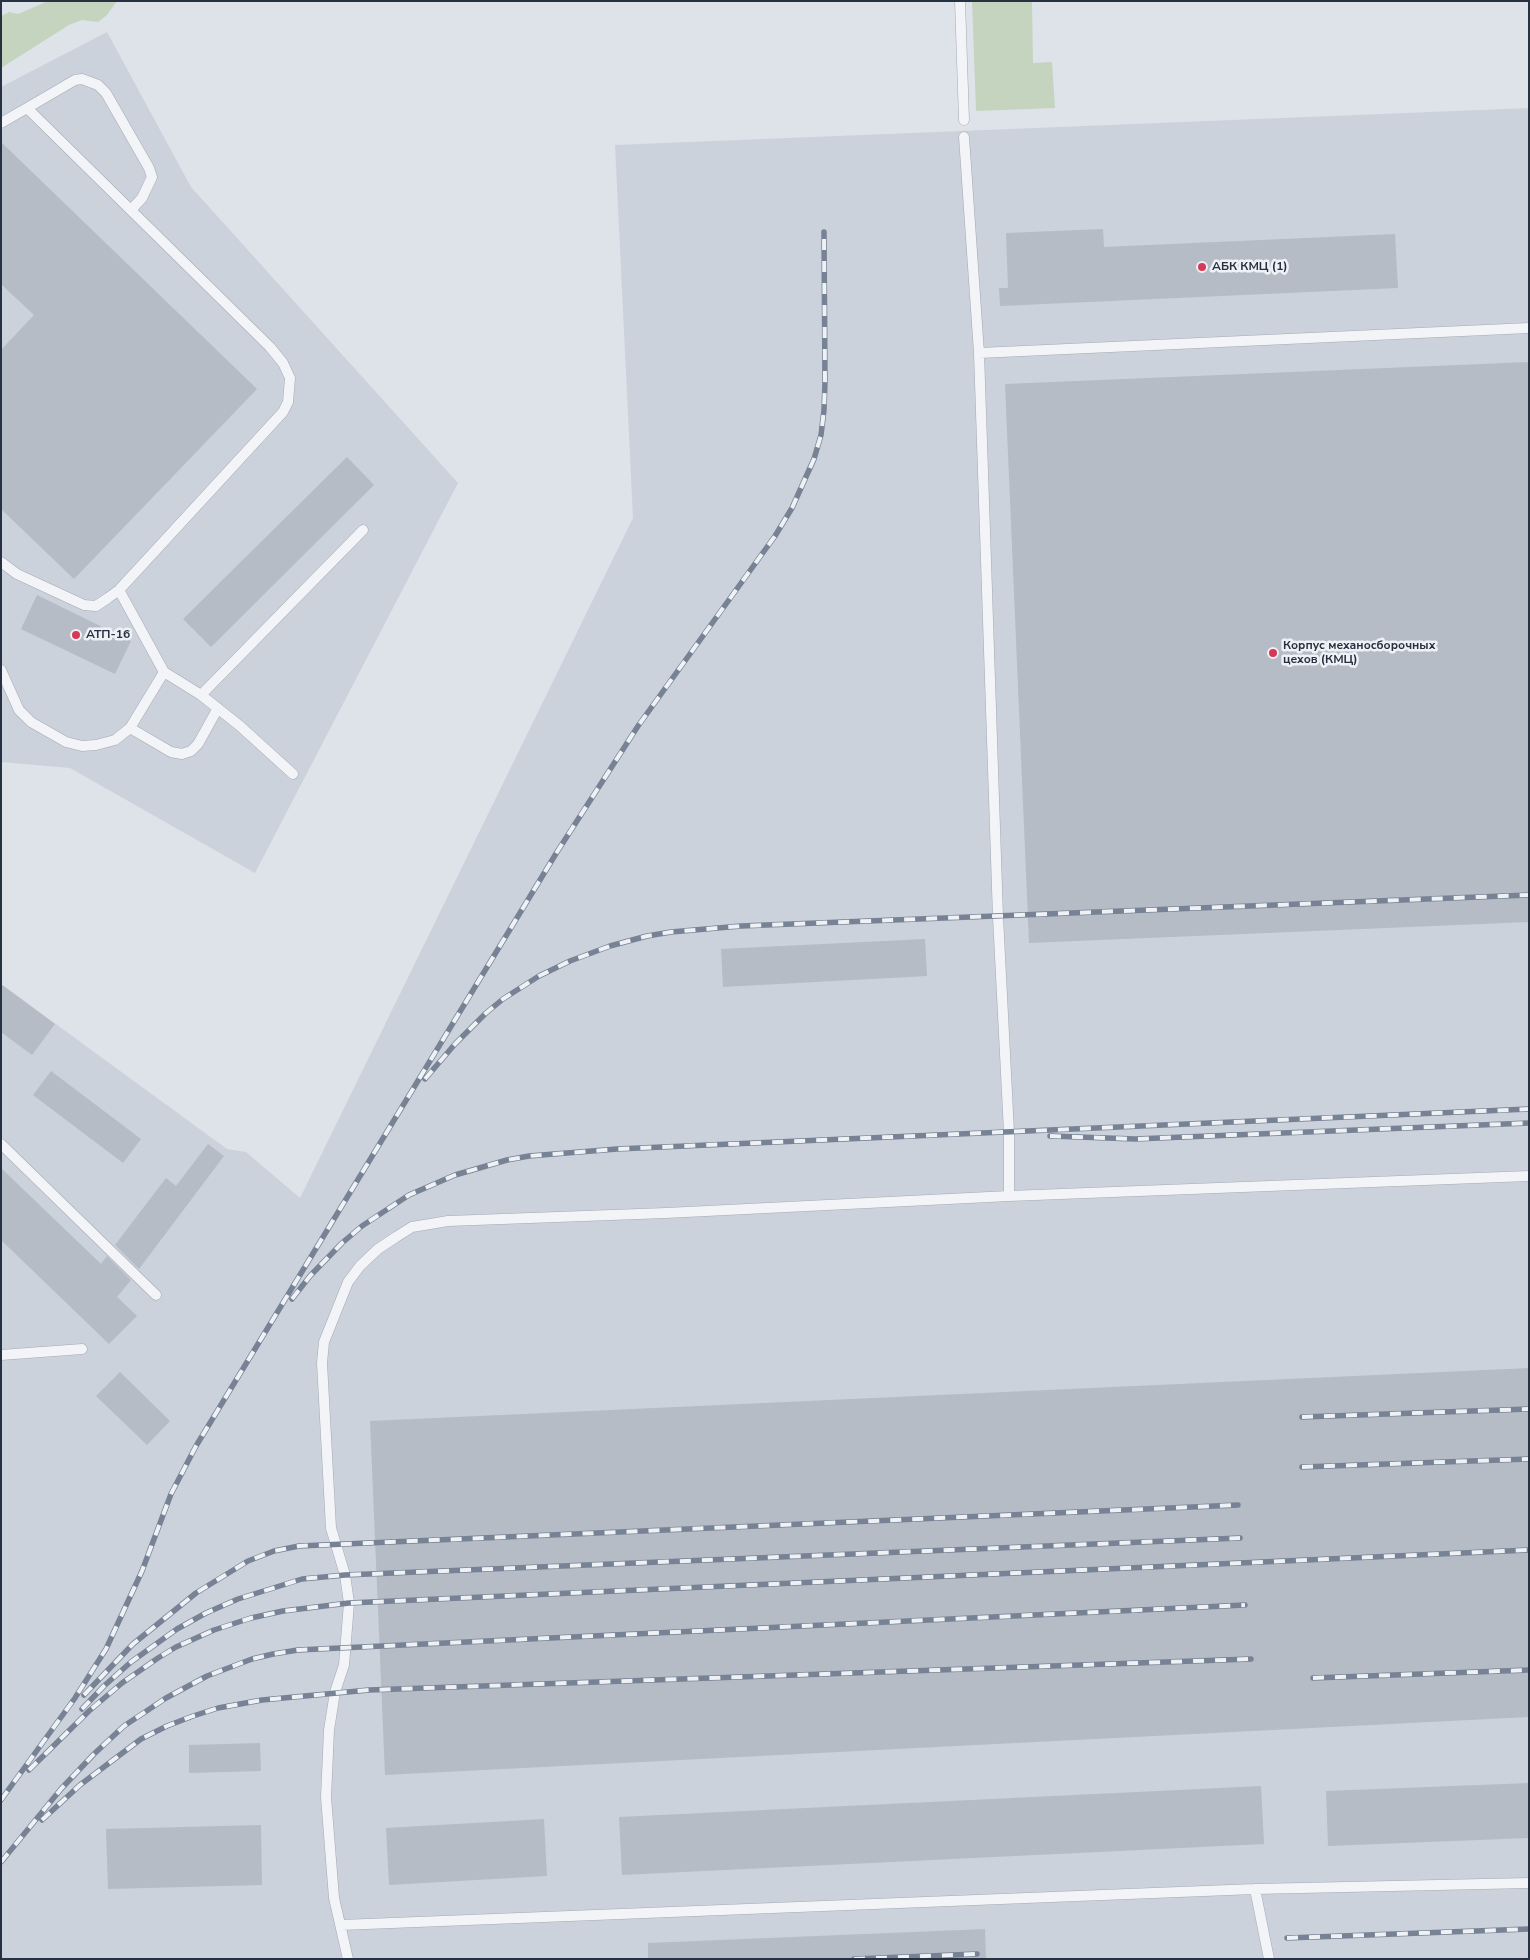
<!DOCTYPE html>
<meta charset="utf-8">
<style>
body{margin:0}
#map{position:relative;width:1530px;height:1960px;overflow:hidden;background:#dee3e9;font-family:"Nunito Sans",sans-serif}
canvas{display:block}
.frame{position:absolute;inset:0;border:2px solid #263141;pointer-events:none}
</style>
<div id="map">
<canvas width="1530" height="1960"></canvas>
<div class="frame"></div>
</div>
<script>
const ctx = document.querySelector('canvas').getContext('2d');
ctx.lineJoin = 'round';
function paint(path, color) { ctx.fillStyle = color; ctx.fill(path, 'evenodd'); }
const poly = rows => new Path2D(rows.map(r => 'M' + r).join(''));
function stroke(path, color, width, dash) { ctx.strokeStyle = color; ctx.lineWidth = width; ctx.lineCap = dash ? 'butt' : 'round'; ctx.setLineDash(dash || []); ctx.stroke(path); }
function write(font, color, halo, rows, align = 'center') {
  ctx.font = font + ' "Nunito Sans",sans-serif'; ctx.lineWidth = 5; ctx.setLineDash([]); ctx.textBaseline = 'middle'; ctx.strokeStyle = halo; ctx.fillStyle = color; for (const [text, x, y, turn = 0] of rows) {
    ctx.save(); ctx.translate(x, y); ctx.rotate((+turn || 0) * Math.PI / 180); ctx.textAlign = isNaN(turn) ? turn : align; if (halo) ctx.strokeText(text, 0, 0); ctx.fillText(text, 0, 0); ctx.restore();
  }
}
const built = poly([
 [107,32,191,187,458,483,255,873,70,768,1,762,1,87],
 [1529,108,1529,1959,1,1959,1,984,227,1149,246,1152,300,1198,633,518,615,145]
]);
const green = poly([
 [48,1,117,1,107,15,98,22,82,20,69,25,1,68,1,16,9,12,18,14],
 [972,1,1032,1,1033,63,1052,62,1055,108,976,111]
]);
const building = poly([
 [1,142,257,389,74,579,1,509,1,350,34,315,1,284],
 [1103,229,1104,247,1395,234,1398,288,1000,306,999,288,1008,288,1006,233],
 [1529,362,1529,922,1029,943,1005,384],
 [347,457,374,485,211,647,183,619],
 [37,595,131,641,115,674,21,629],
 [925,939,927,976,723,987,721,949],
 [1,984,55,1024,32,1055,1,1032],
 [51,1071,141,1139,123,1163,33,1095],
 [208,1144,224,1156,139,1269,115,1245,166,1178,176,1186],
 [1,1168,101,1264,107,1256,131,1280,117,1297,137,1316,109,1344,1,1240],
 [1529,1368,1529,1717,385,1775,370,1421],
 [120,1372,170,1421,147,1445,96,1396],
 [260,1743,261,1771,189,1773,189,1745],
 [1529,1783,1529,1838,1328,1846,1326,1791],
 [1261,1786,1264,1844,622,1875,619,1817],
 [544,1819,547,1876,389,1885,386,1828],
 [261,1825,262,1885,108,1889,106,1829],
 [985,1929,986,1959,648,1959,648,1943]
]);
const lane = poly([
 [960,1,964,120],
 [27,108,75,80,82,79,98,85,106,93,149,168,152,177,142,198,131,210],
 [1,123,27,108,270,347,283,363,290,378,288,402,283,412,119,590,108,598,96,606,84,605,17,574,1,562],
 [964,137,979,353,998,917,1009,1132,1009,1196],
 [979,353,1529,328],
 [119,590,164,672,201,695,363,530],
 [1,670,19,710,31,722,66,742,82,746,96,745,115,740,130,728,164,672],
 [201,695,240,726,293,774],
 [130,728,171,752,182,754,191,751,198,744,218,708],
 [1,1144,156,1295],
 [1,1355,82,1349],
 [1255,1889,1269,1959],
 [341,1925,1255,1889,1529,1883],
 [348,1959,334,1898,326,1797,329,1730,335,1692,344,1665,349,1603,345,1575,331,1528,322,1363,324,1342,348,1282,360,1266,378,1249,396,1237,412,1227,448,1221,666,1213,1009,1196,1529,1176]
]);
const rail = poly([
 [425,1079,455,1044,486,1013,503,999,539,976,570,961,610,946,647,936,671,932,741,926,1529,895],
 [1050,1136,1135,1139,1529,1123],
 [292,1299,310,1276,342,1243,362,1226,409,1195,455,1175,507,1160,529,1156,617,1149,1529,1109],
 [1302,1417,1529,1409],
 [1302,1467,1529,1459],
 [1313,1678,1529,1670],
 [84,1695,133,1644,196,1593,248,1561,274,1551,299,1546,1238,1505],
 [82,1709,104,1686,131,1662,177,1629,206,1613,238,1599,302,1579,345,1575,1240,1538],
 [29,1770,89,1711,122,1683,158,1658,176,1647,214,1630,251,1618,283,1611,349,1603,1529,1550],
 [1,1800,75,1698,106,1649,142,1571,171,1494,196,1446,557,852,638,726,775,536,792,508,814,459,821,435,824,410,825,382,824,232],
 [42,1820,80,1785,141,1739,167,1726,193,1716,218,1708,262,1700,369,1690,1251,1659],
 [1,1862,61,1789,94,1754,124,1726,166,1698,207,1676,252,1659,273,1654,298,1650,1245,1605],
 [1287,1938,1529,1929],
 [854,1959,977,1954]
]);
const markers = [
 [1202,267,5,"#d83956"],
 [76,635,5,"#d83956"],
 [1273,653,5,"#d83956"]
];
const poiNames = [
 ["АБК КМЦ (1)",1212,267],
 ["АТП-16",86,635],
 ["Корпус механосборочных",1283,646],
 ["цехов (КМЦ)",1283,660]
];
paint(built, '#ccd2db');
paint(green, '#c5d4bf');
paint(building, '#b5bcc6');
stroke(lane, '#a3aab3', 11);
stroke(lane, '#f2f4f7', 10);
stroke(rail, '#778394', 5.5);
stroke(rail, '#eef2f7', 4, [11]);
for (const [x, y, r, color] of markers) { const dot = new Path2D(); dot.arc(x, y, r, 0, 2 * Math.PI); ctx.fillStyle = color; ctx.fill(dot); stroke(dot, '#eef2f7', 2); }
write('bold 12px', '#263141', '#eef2f7', poiNames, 'left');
</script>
